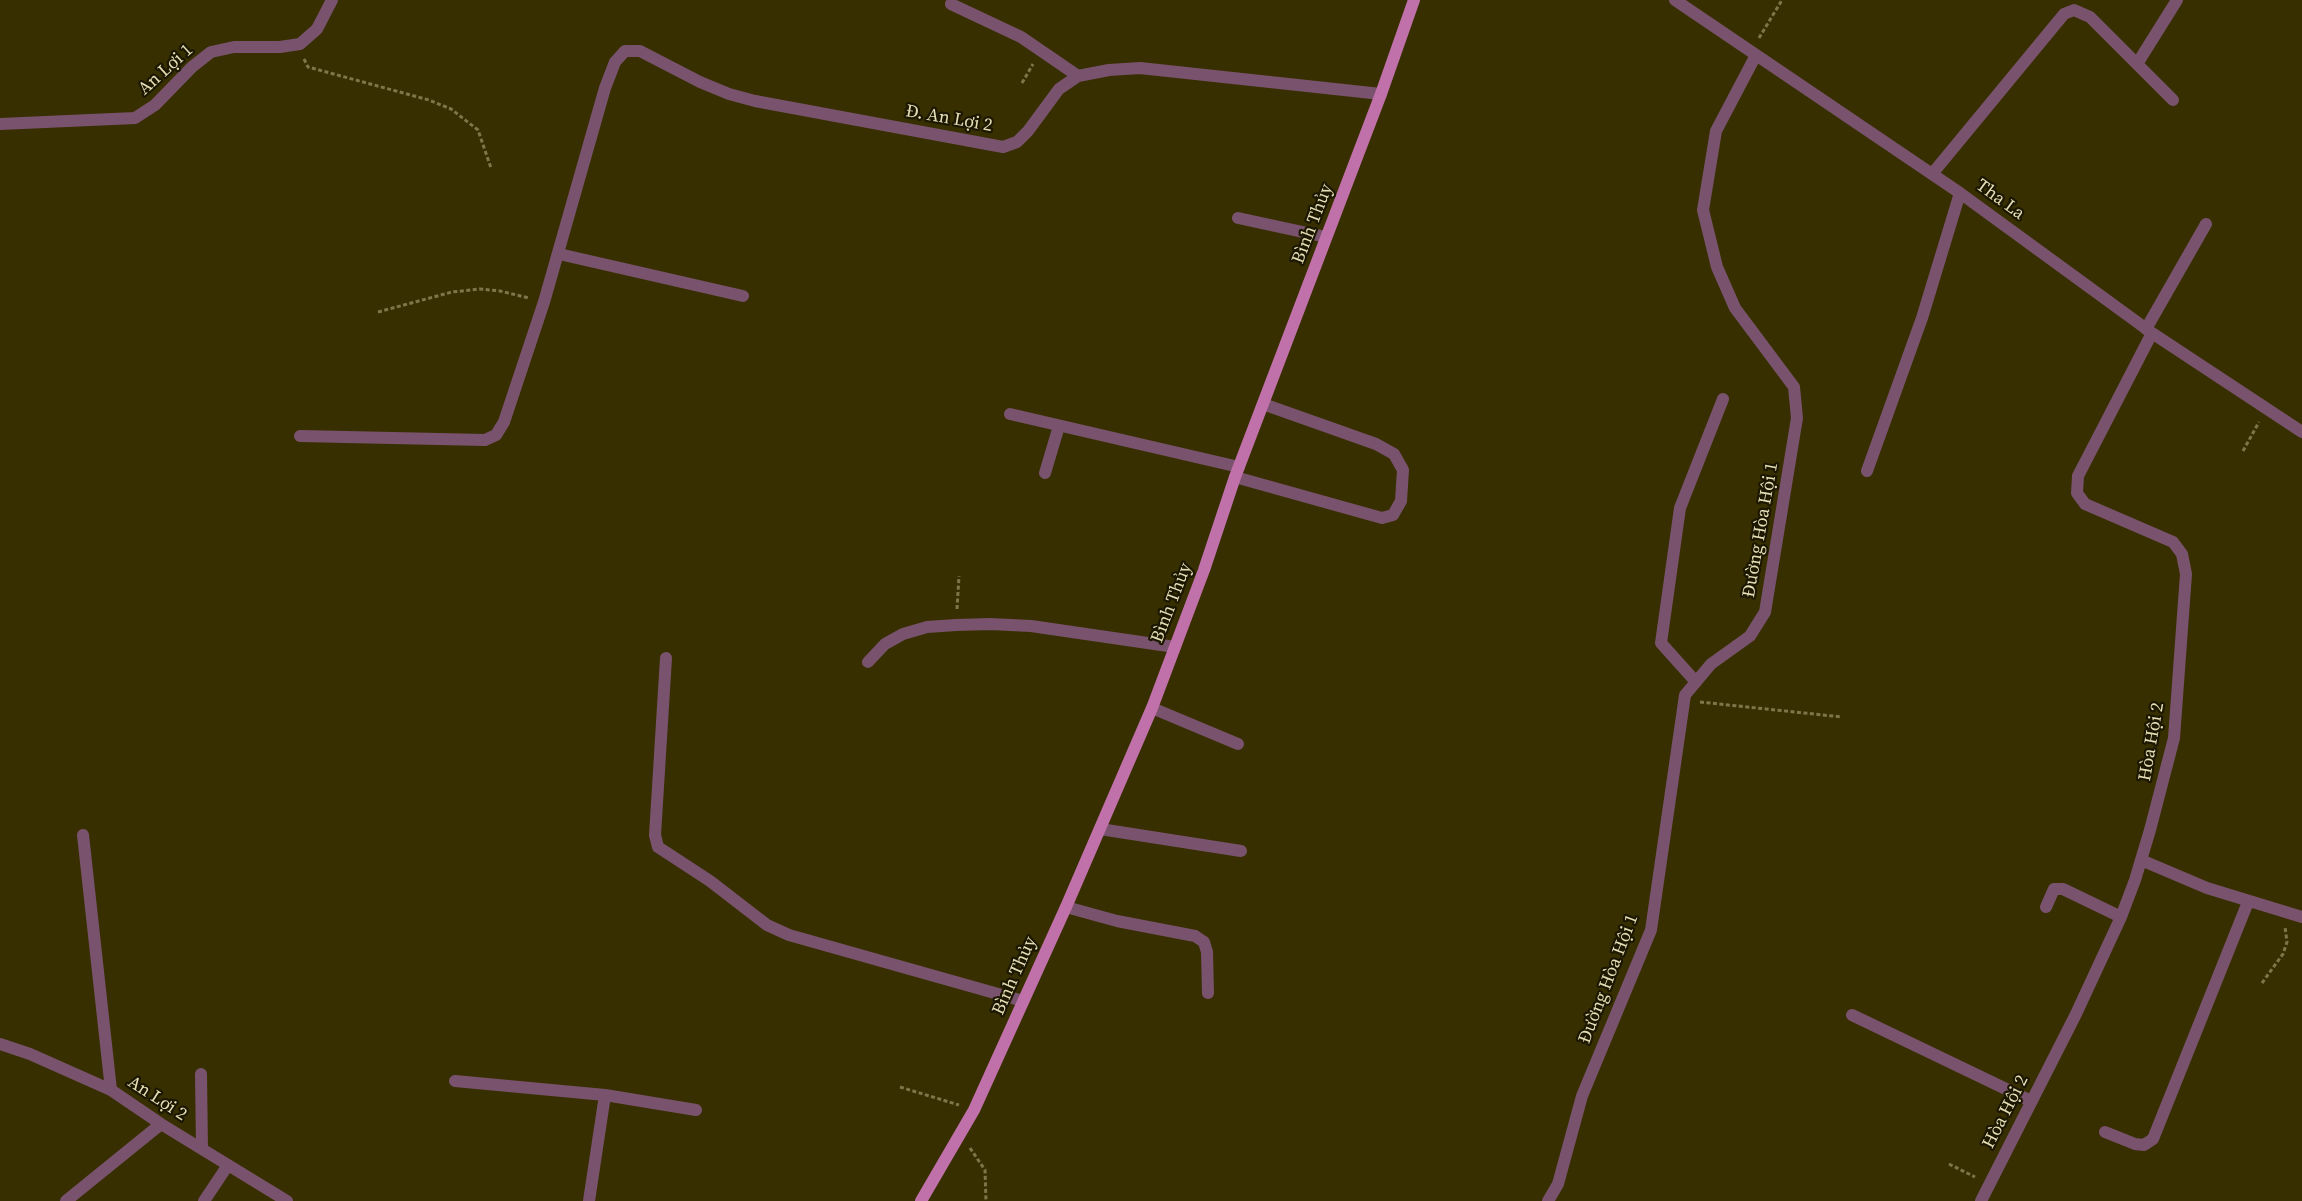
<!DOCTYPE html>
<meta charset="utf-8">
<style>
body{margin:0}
canvas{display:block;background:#372f00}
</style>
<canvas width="2302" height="1201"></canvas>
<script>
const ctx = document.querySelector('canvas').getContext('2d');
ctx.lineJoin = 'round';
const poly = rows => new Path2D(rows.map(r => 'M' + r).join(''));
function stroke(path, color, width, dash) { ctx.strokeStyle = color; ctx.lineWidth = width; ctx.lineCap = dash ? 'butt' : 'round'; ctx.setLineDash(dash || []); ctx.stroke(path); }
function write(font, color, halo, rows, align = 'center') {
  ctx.font = font + ' "Source Serif 4",serif'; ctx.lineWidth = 4.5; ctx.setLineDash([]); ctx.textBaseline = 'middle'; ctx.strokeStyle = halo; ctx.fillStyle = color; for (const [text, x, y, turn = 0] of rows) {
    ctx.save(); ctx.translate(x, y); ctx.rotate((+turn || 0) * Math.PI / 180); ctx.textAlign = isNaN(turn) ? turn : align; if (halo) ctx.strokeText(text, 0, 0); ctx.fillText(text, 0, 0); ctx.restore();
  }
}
const path = poly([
 [1759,38,1782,0],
 [304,59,308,67,429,100,451,109,478,130,491,168],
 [1022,83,1033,64],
 [378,312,452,292,480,289,500,291,529,298],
 [2243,451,2259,422],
 [957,609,959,576],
 [1700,702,1842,717],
 [2262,983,2283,954,2287,942,2285,927],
 [900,1087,959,1105],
 [970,1148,985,1170,986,1201],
 [1949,1164,1975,1177]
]);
const minor = poly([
 [1675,0,1960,193,2152,333,2302,432],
 [951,4,1021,37,1078,76],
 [2137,64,2177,0],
 [0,124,135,118,155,105,192,67,211,52,234,47,280,47,300,44,317,29,332,0],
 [1932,174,2064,14,2074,10,2090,17,2173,100],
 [1238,218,1326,237],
 [559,254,743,296],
 [2146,329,2206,224],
 [1010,414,1239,467],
 [300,436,485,440,496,435,504,422,544,302,605,88,615,62,625,51,640,51,700,82,729,94,755,101,1003,147,1017,142,1028,131,1059,89,1078,76,1109,70,1140,68,1381,94],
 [1867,471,1922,318,1960,193],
 [1045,473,1059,426],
 [1235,477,1382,518,1393,515,1401,501,1403,470,1394,454,1376,444,1263,404],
 [666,658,655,835,658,847,710,881,767,925,789,935,1023,1001],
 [868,662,885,644,903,634,927,627,956,625,990,624,1031,626,1175,647],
 [1696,682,1661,643,1680,508,1723,399],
 [1152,708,1238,744],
 [1100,829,1241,851],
 [83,835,111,1090],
 [2141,860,2207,888,2302,917],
 [1066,907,1117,921,1195,936,1204,942,1207,952,1208,993],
 [2046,907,2054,889,2063,889,2121,917],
 [1852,1015,2031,1101],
 [0,1044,30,1054,111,1090,161,1124,287,1201],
 [201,1074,202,1149],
 [455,1081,605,1095,696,1110],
 [2105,1132,2135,1144,2144,1145,2153,1139,2248,902],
 [66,1201,161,1124],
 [204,1201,228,1165],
 [589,1201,605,1095],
 [1548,1201,1558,1184,1582,1096,1651,930,1685,695,1711,664,1750,636,1765,612,1797,418,1794,387,1735,308,1717,267,1703,210,1716,131,1756,55],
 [1981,1201,2076,1014,2121,917,2135,880,2150,830,2174,738,2186,574,2182,554,2173,542,2085,504,2077,493,2078,476,2152,333]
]);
const major = poly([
 [921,1201,974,1110,1066,907,1152,708,1204,570,1235,477,1381,94,1414,0]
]);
const streetNames = [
 ["An Lợi 1",166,70,-42],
 ["Đ. An Lợi 2",949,119,10],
 ["Tha La",2000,200,36],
 ["Bình Thủy",1313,224,-69],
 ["Đường Hòa Hội 1",1761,530,-80],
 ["Bình Thủy",1172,603,-69],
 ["Hòa Hội 2",2152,742,-80],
 ["Bình Thủy",1015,976,-66],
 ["Đường Hòa Hội 1",1609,979,-69],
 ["An Lợi 2",157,1099,33],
 ["Hòa Hội 2",2006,1112,-63]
];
stroke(path, '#7e764a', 3, [4, 2.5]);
stroke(minor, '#79526d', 12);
stroke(major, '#c171aa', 12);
write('18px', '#e5ddb5', '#1c1700', streetNames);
</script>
